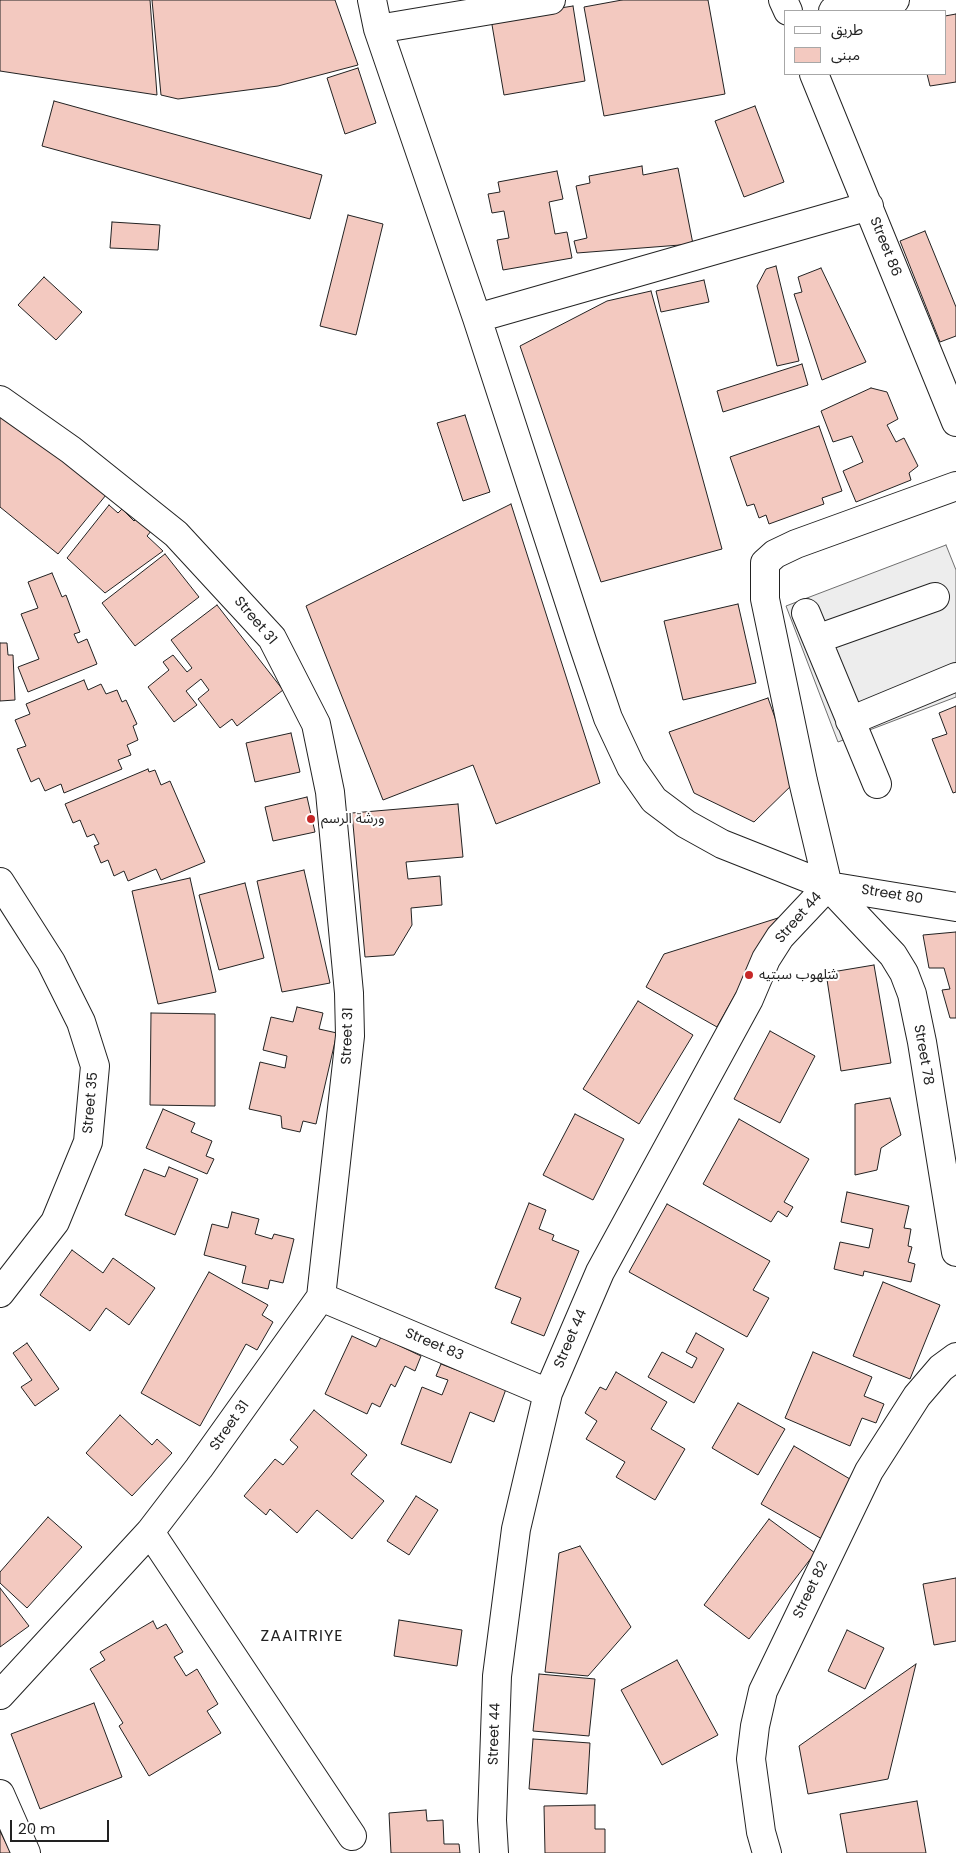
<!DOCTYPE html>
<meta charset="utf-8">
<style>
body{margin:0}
#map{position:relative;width:956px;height:1853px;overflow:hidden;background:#fff;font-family:Poppins,"Noto Sans Arabic",sans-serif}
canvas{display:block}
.legend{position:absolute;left:784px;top:10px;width:162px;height:65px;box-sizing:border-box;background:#fff;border:1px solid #a7a7a7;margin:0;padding:6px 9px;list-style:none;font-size:15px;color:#222}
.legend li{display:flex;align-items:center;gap:10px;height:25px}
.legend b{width:25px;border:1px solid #a7a7a7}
.scale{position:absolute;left:10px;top:1820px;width:99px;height:22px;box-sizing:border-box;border:2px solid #222;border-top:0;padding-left:6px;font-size:15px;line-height:18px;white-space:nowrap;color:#222;-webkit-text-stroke:4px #fff;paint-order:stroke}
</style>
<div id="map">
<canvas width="956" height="1853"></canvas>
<ul class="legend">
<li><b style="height:6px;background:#fff"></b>طريق</li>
<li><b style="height:14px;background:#f3c9c0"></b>مبنى</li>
</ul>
<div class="scale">20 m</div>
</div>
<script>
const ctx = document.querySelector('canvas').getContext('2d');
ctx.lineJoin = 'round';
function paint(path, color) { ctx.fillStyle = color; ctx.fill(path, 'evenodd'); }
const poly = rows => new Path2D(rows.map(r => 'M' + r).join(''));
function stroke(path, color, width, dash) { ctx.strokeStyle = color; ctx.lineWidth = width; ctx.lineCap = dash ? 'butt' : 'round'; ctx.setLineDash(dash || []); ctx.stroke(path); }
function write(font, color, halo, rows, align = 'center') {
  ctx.font = font + ' Poppins,"Noto Sans Arabic",sans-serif'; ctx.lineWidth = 4; ctx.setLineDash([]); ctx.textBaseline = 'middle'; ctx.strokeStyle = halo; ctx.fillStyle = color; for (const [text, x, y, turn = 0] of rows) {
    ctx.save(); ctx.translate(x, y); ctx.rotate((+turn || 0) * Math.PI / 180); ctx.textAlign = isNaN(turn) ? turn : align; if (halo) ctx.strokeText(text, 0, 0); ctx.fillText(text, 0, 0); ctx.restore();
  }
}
const parking = poly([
 [946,545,956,570,956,697,838,742,786,606,946,545]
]);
const building = poly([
 [0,0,150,0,157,95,0,71,0,0],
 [152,0,335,0,358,65,278,86,178,99,161,95,152,0],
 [622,0,708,0,725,94,604,116,584,7,622,0],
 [573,6,585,81,504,95,491,19,573,6],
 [956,14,956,82,930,86,927,74,945,74,945,16,956,14],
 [358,68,376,123,345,134,327,78,358,68],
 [54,101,322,175,310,219,42,146,54,101],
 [755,106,784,182,744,197,715,121,755,106],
 [642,166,643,175,678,168,693,244,577,253,574,241,587,238,576,186,590,183,589,176,642,166],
 [557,171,563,199,549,202,555,234,567,232,572,258,503,270,497,240,509,238,504,211,492,213,488,194,500,192,498,182,557,171],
 [348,215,383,224,356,335,320,326,348,215],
 [112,222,160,225,158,250,110,248,112,222],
 [925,231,956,307,956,336,940,342,900,241,925,231],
 [776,266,799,361,777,366,757,286,766,269,776,266],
 [821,268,866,362,822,380,794,294,802,292,798,277,821,268],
 [44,277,82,312,56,340,18,305,44,277],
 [704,280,709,302,661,312,656,291,704,280],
 [651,291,722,549,601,582,520,346,607,301,651,291],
 [802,364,808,385,723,412,717,391,802,364],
 [871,388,887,392,898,419,887,425,896,442,904,438,918,466,909,473,911,480,856,502,843,471,863,462,852,436,833,442,821,411,871,388],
 [0,409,106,495,58,554,0,507,0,409],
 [465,415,490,492,463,501,437,423,465,415],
 [819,426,842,491,822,498,824,504,769,524,766,515,759,518,754,504,747,506,730,457,819,426],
 [511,504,600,783,496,824,473,765,383,800,306,606,511,504],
 [109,505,118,513,122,509,134,521,138,517,152,530,147,536,163,551,105,593,67,558,109,505],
 [165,554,199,597,135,646,102,603,165,554],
 [52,573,62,597,66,595,80,632,74,634,78,643,87,639,97,664,28,692,18,667,39,659,21,614,38,608,28,582,52,573],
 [738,604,756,683,683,700,664,621,738,604],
 [217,605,283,690,237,726,232,719,220,728,198,699,209,690,201,679,186,691,197,705,174,722,148,687,169,670,163,662,173,655,187,672,192,668,171,640,217,605],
 [0,643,7,643,8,655,13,655,15,700,0,701,0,643],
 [84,680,88,690,101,684,106,694,117,690,122,702,126,700,137,724,133,726,138,740,127,745,131,755,118,760,122,769,64,793,61,784,45,791,39,778,31,782,17,749,26,746,15,720,30,714,26,704,84,680],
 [768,698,797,780,754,822,694,793,669,732,768,698],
 [956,706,956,792,953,793,932,739,947,734,939,713,956,706],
 [291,733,300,772,255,782,246,743,291,733],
 [148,769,149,772,155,770,161,785,170,781,205,862,161,880,156,869,128,881,124,871,114,876,108,860,101,863,94,846,99,844,94,834,87,837,80,820,73,823,65,804,148,769],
 [307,797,315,832,273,841,265,807,307,797],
 [458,804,463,857,406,862,408,879,440,876,442,905,411,908,412,925,394,955,365,957,352,813,458,804],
 [304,870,330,983,282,992,257,881,304,870],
 [190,878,216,992,158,1004,132,891,190,878],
 [245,883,264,958,219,970,199,895,245,883],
 [778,918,717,1027,646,987,664,954,778,918],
 [956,932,956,1018,950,1018,942,990,950,989,944,968,929,968,923,935,956,932],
 [874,965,891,1063,841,1071,826,973,874,965],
 [638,1001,693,1035,639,1124,583,1089,638,1001],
 [297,1007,323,1013,319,1029,337,1033,316,1124,303,1121,300,1132,282,1128,281,1116,249,1109,260,1062,285,1068,287,1056,263,1050,271,1017,293,1022,297,1007],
 [151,1013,215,1014,215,1106,150,1105,151,1013],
 [770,1031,815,1056,780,1123,734,1099,770,1031],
 [890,1098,901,1135,881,1148,877,1170,855,1175,855,1104,890,1098],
 [163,1109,195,1123,191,1132,212,1141,206,1156,214,1159,207,1174,146,1148,163,1109],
 [575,1114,624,1139,593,1200,543,1175,575,1114],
 [739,1119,809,1159,784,1202,793,1207,787,1217,778,1211,771,1222,703,1184,739,1119],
 [169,1167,198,1179,175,1235,125,1215,144,1169,165,1177,169,1167],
 [847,1192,909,1206,904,1228,911,1229,908,1246,912,1247,908,1262,915,1264,911,1282,864,1271,863,1276,834,1269,840,1242,869,1248,873,1229,841,1222,847,1192],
 [529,1203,546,1210,539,1229,554,1235,552,1240,579,1251,544,1336,511,1323,521,1298,495,1288,529,1203],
 [667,1204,770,1261,753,1290,769,1298,747,1337,629,1272,667,1204],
 [232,1212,259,1219,255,1234,272,1239,274,1234,294,1239,283,1283,270,1280,268,1289,242,1283,246,1266,204,1255,212,1224,228,1228,232,1212],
 [72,1250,103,1273,113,1258,155,1288,129,1325,106,1308,90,1331,40,1295,72,1250],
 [209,1272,268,1305,262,1315,273,1322,257,1350,246,1344,200,1426,141,1393,209,1272],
 [883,1282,940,1305,910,1379,853,1356,883,1282],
 [696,1333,724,1349,694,1403,648,1377,662,1352,692,1368,697,1358,686,1352,696,1333],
 [352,1336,376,1347,381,1337,421,1356,415,1371,405,1366,395,1387,391,1384,380,1407,372,1403,367,1414,325,1394,352,1336],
 [27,1343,59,1389,35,1406,21,1387,32,1380,13,1353,27,1343],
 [813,1352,872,1377,864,1396,884,1404,876,1423,862,1418,850,1446,785,1418,813,1352],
 [441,1364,506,1389,494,1422,470,1412,451,1463,401,1444,422,1387,442,1395,448,1380,436,1376,441,1364],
 [616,1372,667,1402,651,1429,685,1449,655,1500,616,1477,625,1462,586,1439,597,1421,585,1413,600,1387,606,1390,616,1372],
 [738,1403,785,1429,758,1475,712,1448,738,1403],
 [314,1410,367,1455,351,1474,384,1501,352,1539,317,1510,297,1533,270,1509,266,1515,244,1496,275,1459,283,1465,298,1447,290,1440,314,1410],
 [120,1415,152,1445,157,1439,172,1453,132,1496,86,1453,120,1415],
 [794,1446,855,1482,822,1539,761,1504,794,1446],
 [416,1496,438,1510,409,1555,387,1541,416,1496],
 [48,1517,82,1547,27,1608,0,1583,0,1572,48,1517],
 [769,1519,815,1553,749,1639,704,1605,769,1519],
 [580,1546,631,1627,588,1676,545,1672,559,1553,580,1546],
 [956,1578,956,1641,934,1645,923,1584,956,1578],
 [0,1588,29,1626,0,1647,0,1588],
 [399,1620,462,1630,457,1666,394,1656,399,1620],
 [153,1621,157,1629,166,1624,183,1652,174,1657,186,1676,197,1669,218,1704,207,1711,221,1733,149,1776,119,1726,123,1723,90,1669,105,1660,100,1652,153,1621],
 [847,1630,884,1648,865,1689,828,1671,847,1630],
 [677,1660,718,1735,662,1765,621,1690,677,1660],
 [916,1664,888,1779,808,1794,799,1746,916,1664],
 [539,1674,595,1679,589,1736,533,1731,539,1674],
 [94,1703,122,1777,40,1809,11,1734,94,1703],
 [533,1739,590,1743,587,1794,529,1789,533,1739],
 [917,1801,926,1853,847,1853,840,1814,917,1801],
 [595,1805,595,1829,605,1829,605,1853,545,1853,544,1806,595,1805],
 [426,1810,427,1821,443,1820,444,1844,459,1844,460,1853,391,1853,389,1813,426,1810],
 [0,1831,11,1853,0,1853,0,1831]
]);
const minor = poly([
 [372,0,378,29,477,318,584,647,608,718,631,767,654,800,686,824,722,844,828,886,956,907],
 [783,0,788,11],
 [833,11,895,0],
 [378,29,551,0],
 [814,74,956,422],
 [477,318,869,206],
 [0,400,71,450,176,534,272,638,316,724,330,792,349,993,350,1036,321,1297,199,1468,150,1532,0,1695],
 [806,613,877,784],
 [817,639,935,597],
 [850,721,956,677],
 [0,882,51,962,81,1022,95,1066,88,1142,55,1222,0,1293],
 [828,886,803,781,765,599,765,563,775,554,796,544,956,486],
 [828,886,893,955,904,973,912,994,922,1042,956,1252],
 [321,1297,548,1393],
 [150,1532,352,1836],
 [0,1794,26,1853],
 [494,1853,492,1820,497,1676,516,1529,548,1393,600,1272,749,999,766,959,780,937,828,886],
 [767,1853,761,1832,751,1759,755,1726,763,1691,869,1471,917,1396,941,1368,956,1357]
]);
const markers = [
 [311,819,5,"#c62828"],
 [749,975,5,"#c62828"]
];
const streetNames = [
 ["Street 86",885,247,68],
 ["Street 31",255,621,50],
 ["Street 80",892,895,9],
 ["Street 44",799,918,-49],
 ["Street 31",348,1036,-88],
 ["Street 78",923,1055,80],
 ["Street 35",91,1103,-85],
 ["Street 44",571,1339,-67],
 ["Street 83",434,1345,23],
 ["Street 31",230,1426,-55],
 ["Street 82",811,1590,-64],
 ["Street 44",495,1734,-88]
];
const poiNames = [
 ["ورشة الرسم",321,819],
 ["شلهوب سبتيه",759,975]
];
const quarterNames = [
 ["ZAAITRIYE",302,1637]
];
paint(parking, '#ededed');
stroke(parking, '#6f6f6f', 1);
paint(building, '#f3c9c0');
stroke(building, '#222', 1);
stroke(minor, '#222', 30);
stroke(minor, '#fff', 28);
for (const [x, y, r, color] of markers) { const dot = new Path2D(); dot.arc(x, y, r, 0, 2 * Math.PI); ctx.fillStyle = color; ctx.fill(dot); stroke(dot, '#fff', 2); }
write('14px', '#222', '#fff', streetNames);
write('14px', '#222', '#fff', poiNames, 'left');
ctx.letterSpacing = '1px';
write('16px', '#222', '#fff', quarterNames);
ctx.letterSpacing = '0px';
</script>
